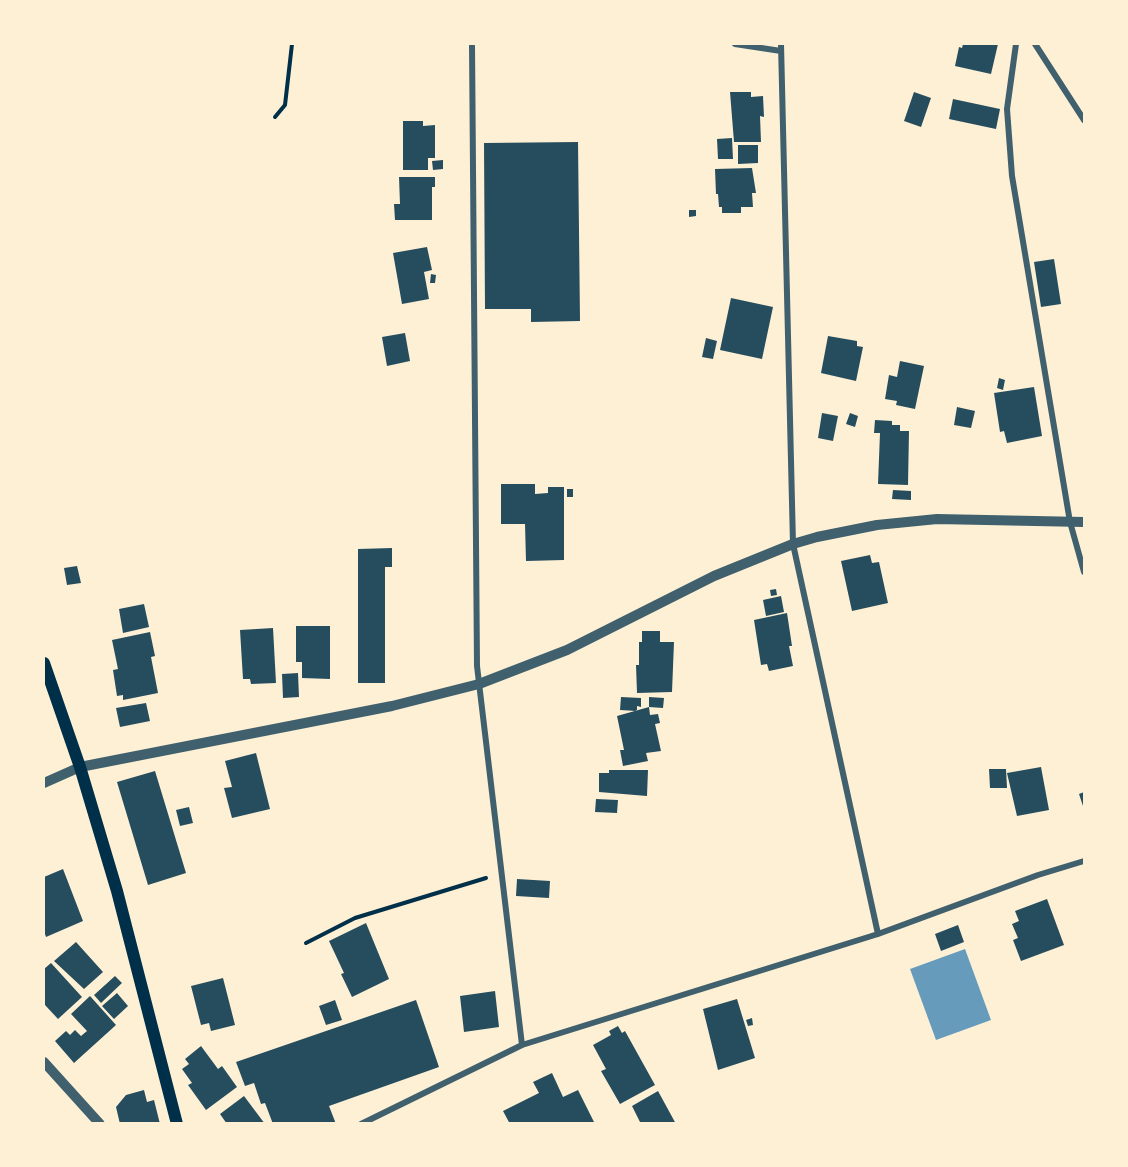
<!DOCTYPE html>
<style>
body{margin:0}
#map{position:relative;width:1128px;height:1167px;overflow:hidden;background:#fdf0d5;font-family:"Fira Sans",sans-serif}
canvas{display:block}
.frame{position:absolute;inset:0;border:45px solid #fdf0d5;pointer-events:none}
</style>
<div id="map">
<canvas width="1128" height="1167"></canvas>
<div class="frame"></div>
</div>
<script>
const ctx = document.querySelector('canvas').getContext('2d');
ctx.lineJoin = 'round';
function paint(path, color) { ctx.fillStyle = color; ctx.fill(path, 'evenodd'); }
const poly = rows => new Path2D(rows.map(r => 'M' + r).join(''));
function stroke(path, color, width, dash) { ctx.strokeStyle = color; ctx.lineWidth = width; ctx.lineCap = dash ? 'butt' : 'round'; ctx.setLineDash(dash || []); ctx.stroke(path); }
const water = poly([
 [965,949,991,1020,936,1040,910,969]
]);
const building = poly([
 [963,44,998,44,991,74,955,66,959,47,962,48],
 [730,92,751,92,751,97,763,96,764,117,760,116,761,142,734,142],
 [914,92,931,98,921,127,904,121],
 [953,99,1000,109,996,129,949,119],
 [403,121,423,121,423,126,435,125,435,158,428,158,428,170,403,170],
 [732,138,733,159,718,159,717,139],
 [578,142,580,321,531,322,531,309,485,309,484,143],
 [738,145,758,145,758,163,738,164],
 [443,160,443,169,433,170,432,161],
 [752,168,756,193,752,193,753,207,741,207,741,213,722,213,722,207,719,207,718,194,716,194,715,169],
 [399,177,435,177,435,187,432,187,432,220,395,220,394,204,400,204],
 [689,210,696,210,696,216,689,217],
 [427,247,432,270,424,272,429,299,402,304,393,253],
 [1054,259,1061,304,1041,307,1034,262],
 [431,274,436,275,435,283,430,283],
 [731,298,773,307,762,359,720,350],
 [405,333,410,361,387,366,382,337],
 [828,336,857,341,857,346,863,347,856,381,821,373],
 [706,338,717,341,713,359,702,357],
 [900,361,924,366,915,409,896,405,897,401,885,399,889,375,897,377],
 [999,378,1005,380,1003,390,997,388],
 [1034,387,1042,436,1007,443,1004,431,1000,432,994,393],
 [957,407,975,411,971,428,954,425],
 [822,413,838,416,833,441,818,438],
 [850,413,858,416,855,427,846,424],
 [875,420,892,421,892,425,900,425,900,431,909,431,908,485,878,484,880,433,874,433],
 [501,484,535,484,535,494,548,493,548,487,564,487,564,560,526,561,525,524,501,524],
 [567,489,573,489,573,497,567,497],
 [893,490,911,491,911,500,892,499],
 [392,548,392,567,385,567,385,683,358,683,358,549],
 [870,555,872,563,879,562,888,603,852,611,841,561],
 [77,566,81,583,67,585,64,568],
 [776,589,777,595,771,596,770,590],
 [781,596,784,612,766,616,763,600],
 [144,604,149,627,123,633,119,609],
 [787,613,792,646,789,646,793,666,769,671,767,664,761,665,754,620],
 [296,626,330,626,330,679,302,678,302,662,296,662],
 [273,628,276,683,251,684,250,679,243,679,240,630],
 [642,631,660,631,660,642,674,642,672,692,637,693,636,665,639,665,639,642,642,642],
 [150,632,155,656,151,657,158,693,123,700,123,695,117,696,113,670,118,669,112,640],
 [298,673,299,697,283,698,282,674],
 [621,697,641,698,641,707,637,706,637,711,620,710],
 [649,697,664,698,663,708,649,707],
 [146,703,150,721,120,727,116,708],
 [649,707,650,715,658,714,660,723,655,724,661,751,646,753,648,761,623,766,620,750,624,750,617,716],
 [256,753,270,809,232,818,224,788,232,787,225,761],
 [1041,767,1049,810,1017,816,1007,773],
 [989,769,1006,769,1007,788,990,788],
 [609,770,648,770,647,796,599,792,599,773,609,773],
 [155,771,186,873,148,885,117,782],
 [1084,792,1084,809,1079,794],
 [596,799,618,800,617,813,595,812],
 [189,807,193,823,180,826,176,810],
 [63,869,83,921,46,937,44,931,44,877],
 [517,879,550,881,549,898,516,896],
 [1047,899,1064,945,1021,961,1013,940,1018,938,1012,924,1019,921,1015,911],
 [366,923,389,979,352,997,341,974,344,973,329,941],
 [958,925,964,942,941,951,935,934],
 [76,942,103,972,84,989,54,961],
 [51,963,82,997,58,1019,45,1005,44,1006,44,969],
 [115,976,122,983,101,1003,94,995],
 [223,978,235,1025,211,1031,209,1023,201,1025,191,986],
 [495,991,499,1027,464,1032,460,996],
 [117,993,128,1006,114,1019,102,1006],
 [90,996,116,1025,74,1063,55,1041,66,1031,70,1035,75,1030,81,1036,87,1031,71,1014],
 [737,999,755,1058,718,1070,703,1009],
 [335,1000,342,1020,326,1025,319,1006],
 [416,1000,439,1067,329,1106,336,1124,273,1124,265,1103,261,1104,254,1083,245,1086,236,1062],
 [752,1018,753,1025,748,1026,746,1020],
 [618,1026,622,1033,625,1031,655,1085,620,1104,601,1071,606,1069,593,1045,611,1035,609,1031],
 [201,1046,218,1069,222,1066,237,1087,206,1110,188,1085,192,1083,182,1069,189,1064,185,1059],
 [552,1073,563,1097,578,1090,595,1124,510,1124,503,1111,539,1093,533,1082],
 [144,1090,147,1102,154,1100,160,1124,120,1124,116,1107,126,1095],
 [658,1091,676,1124,641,1124,632,1106],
 [244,1096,265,1124,227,1124,220,1114]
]);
const path = poly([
 [275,117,285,105,292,44],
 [306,943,355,918,486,878]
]);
const minor = poly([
 [472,44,477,666,522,1045],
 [735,44,781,51],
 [781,44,793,544,878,934],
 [1016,44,1007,109,1012,176,1070,522,1084,572],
 [1035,44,1084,120],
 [361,1124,522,1045,878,934,1038,875,1084,861]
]);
const tertiary = poly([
 [44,783,80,767,392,706,479,684,567,650,714,576,793,544,817,537,877,525,937,519,1084,522],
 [44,1062,100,1124]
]);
const secondary = poly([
 [44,663,80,767,117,891,177,1124]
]);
paint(water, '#669bbc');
paint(building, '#264d5e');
stroke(path, '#003049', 4);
stroke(minor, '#3f606c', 6);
stroke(tertiary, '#3f606c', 10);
stroke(secondary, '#003049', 12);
</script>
